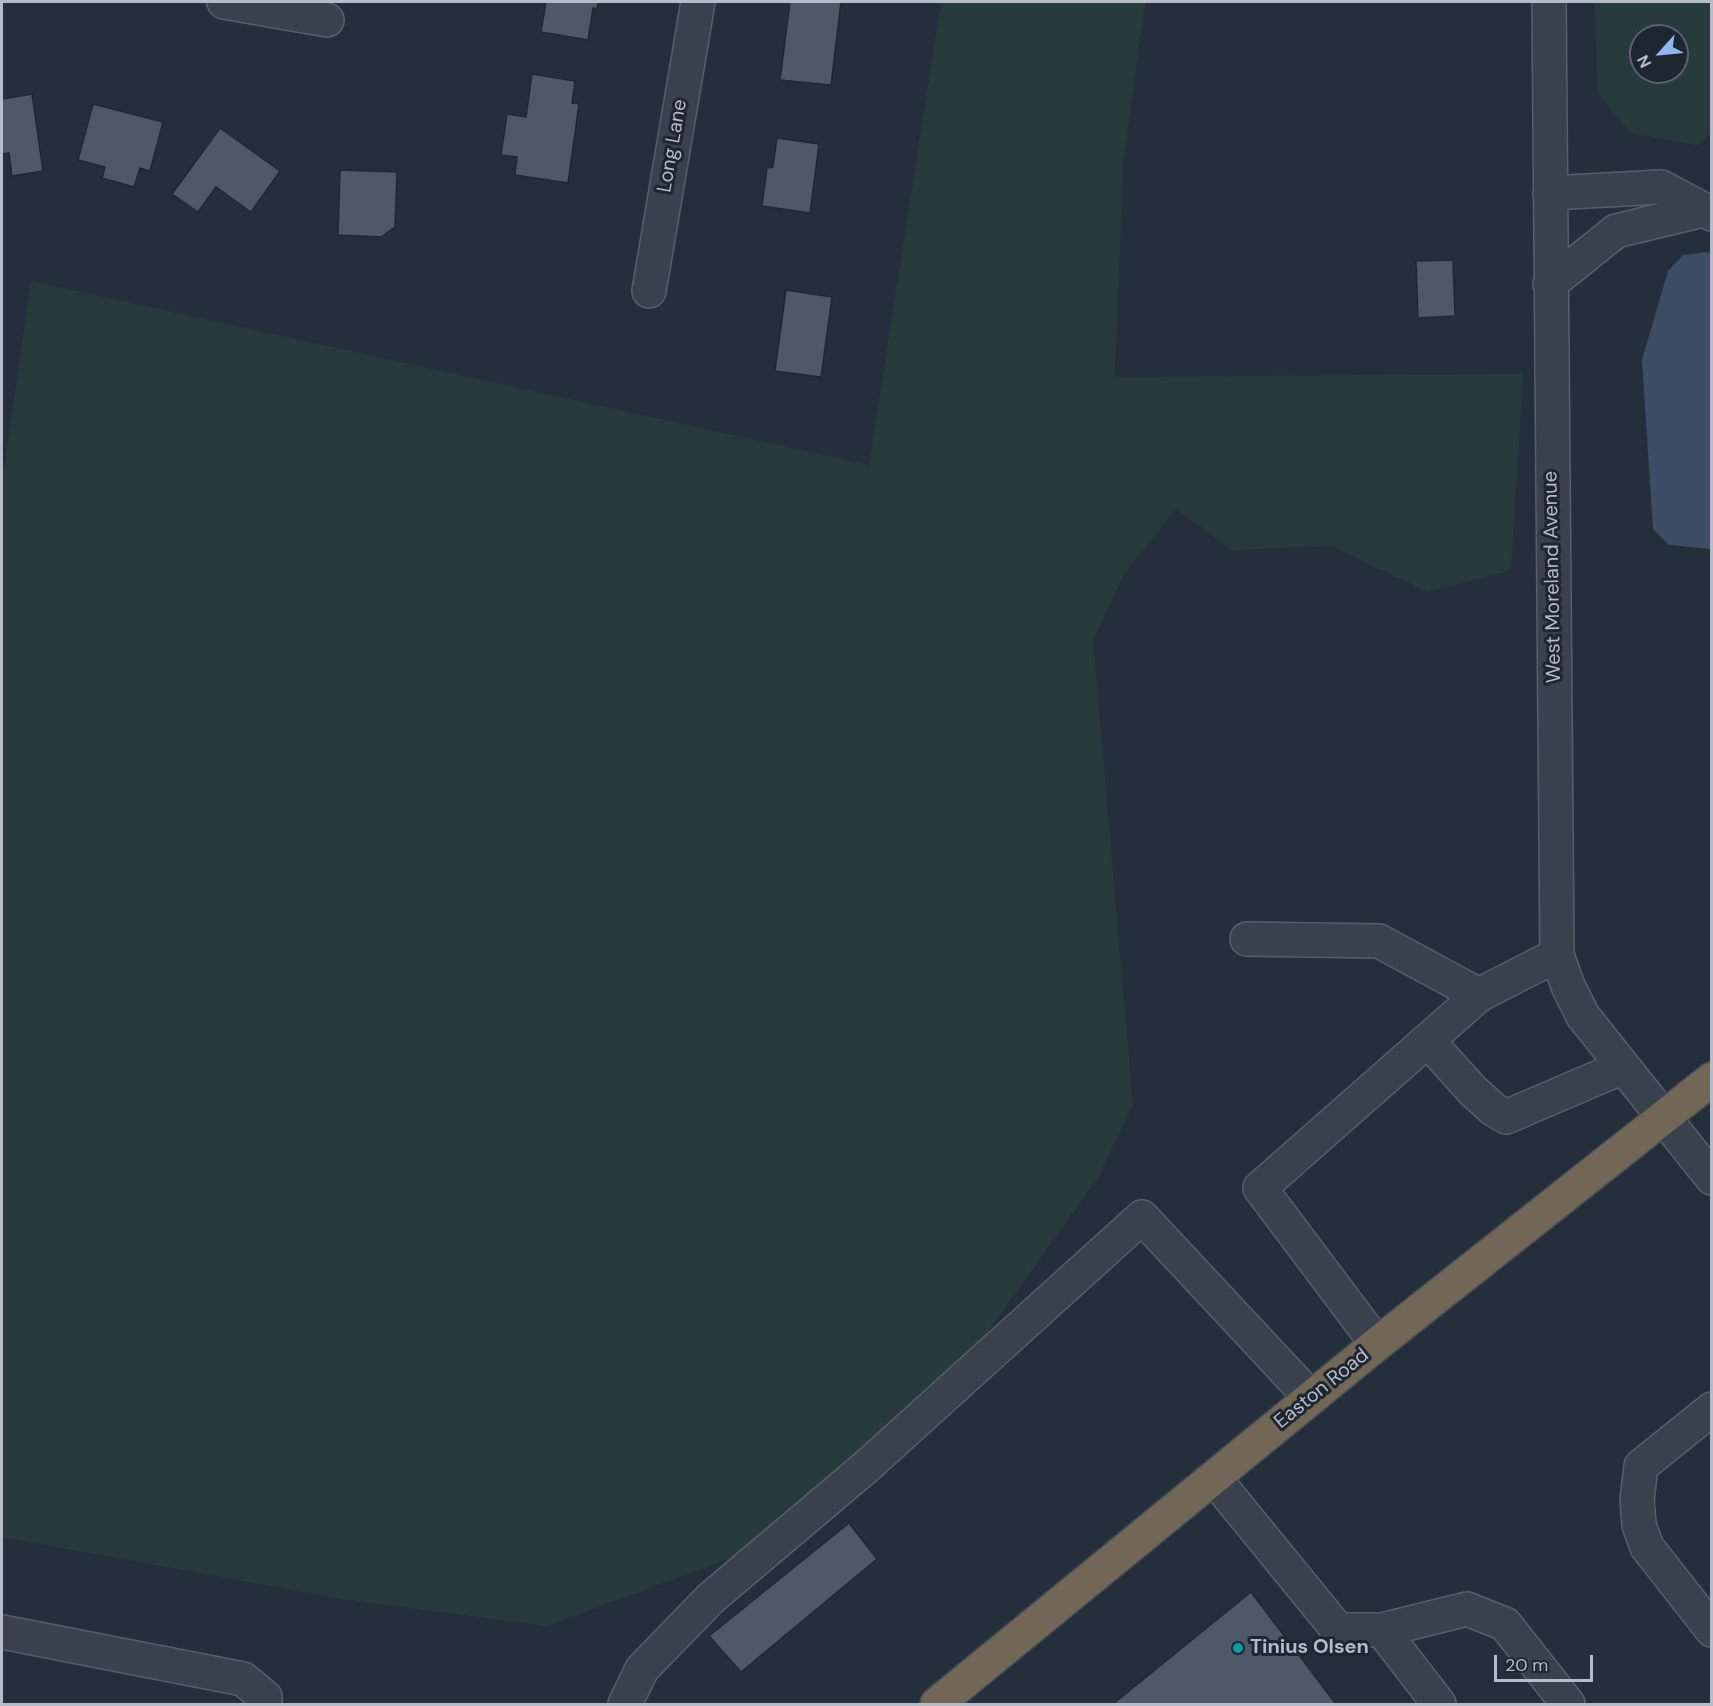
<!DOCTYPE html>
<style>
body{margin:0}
#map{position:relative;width:1713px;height:1706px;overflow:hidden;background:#252f3c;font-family:"DM Sans",sans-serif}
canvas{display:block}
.frame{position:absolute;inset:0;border:3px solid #b5bcc7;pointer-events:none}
.north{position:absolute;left:1629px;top:24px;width:60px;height:60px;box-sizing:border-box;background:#1e2631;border:2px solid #5a626d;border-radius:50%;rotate:243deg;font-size:16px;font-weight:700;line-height:24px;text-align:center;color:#b5bcc7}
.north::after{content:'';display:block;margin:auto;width:21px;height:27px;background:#8fb6f2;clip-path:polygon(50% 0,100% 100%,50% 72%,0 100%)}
.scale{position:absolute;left:1494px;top:1655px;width:99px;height:27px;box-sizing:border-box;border:3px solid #b5bcc7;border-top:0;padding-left:8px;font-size:18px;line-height:21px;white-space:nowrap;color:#b5bcc7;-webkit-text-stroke:4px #1e2631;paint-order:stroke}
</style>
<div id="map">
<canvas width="1713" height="1706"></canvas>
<div class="frame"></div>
<div class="north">N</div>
<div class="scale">20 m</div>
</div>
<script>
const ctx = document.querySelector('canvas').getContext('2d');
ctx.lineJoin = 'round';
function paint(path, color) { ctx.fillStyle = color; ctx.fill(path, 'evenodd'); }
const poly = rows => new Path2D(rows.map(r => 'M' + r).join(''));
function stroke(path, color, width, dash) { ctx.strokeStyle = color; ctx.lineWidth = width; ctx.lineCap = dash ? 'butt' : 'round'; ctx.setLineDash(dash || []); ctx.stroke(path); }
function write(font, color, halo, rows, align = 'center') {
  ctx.font = font + ' "DM Sans",sans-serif'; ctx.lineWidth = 6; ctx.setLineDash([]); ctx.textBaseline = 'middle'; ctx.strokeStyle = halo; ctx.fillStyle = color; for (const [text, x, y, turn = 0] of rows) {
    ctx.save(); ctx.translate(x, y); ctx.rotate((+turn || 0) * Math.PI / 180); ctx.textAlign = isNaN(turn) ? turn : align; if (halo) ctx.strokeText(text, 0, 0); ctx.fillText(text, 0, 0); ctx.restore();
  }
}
const green = poly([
 [941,2,1145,2,1123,165,1115,377,1523,374,1511,570,1427,592,1332,546,1232,550,1176,509,1124,574,1093,640,1133,1105,1099,1176,912,1438,729,1559,547,1626,342,1599,2,1537,2,484,31,281,869,465],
 [1595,2,1711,2,1711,134,1697,145,1630,133,1597,92],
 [1641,36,1677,36,1677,72,1641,72]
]);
const water = poly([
 [1708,252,1712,253,1711,549,1669,545,1653,529,1642,360,1668,271,1683,255]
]);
const building = poly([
 [546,2,598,2,597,9,593,8,588,40,541,32,546,2],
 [790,2,841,2,831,85,780,80,790,2],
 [532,74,575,81,572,103,579,104,568,183,515,175,517,157,501,155,507,114,526,117,532,74],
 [32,94,43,171,12,176,9,153,2,154,2,99,32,94],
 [93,104,163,122,150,171,140,168,134,187,102,178,105,167,78,160,93,104],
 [220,128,280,171,251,212,216,187,198,212,172,194,220,128],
 [777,138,819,144,810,213,762,206,767,168,773,167,777,138],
 [340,170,397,172,395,227,381,237,338,235,340,170],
 [1453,260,1455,316,1418,318,1416,261,1453,260],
 [786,290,832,297,821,377,775,371,786,290],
 [849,1523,877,1559,741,1672,709,1636,849,1523],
 [1251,1592,1336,1704,1113,1704,1251,1592]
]);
const minor = poly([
 [224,2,327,20],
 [1549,2,1557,955,1568,986,1583,1016,1712,1178],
 [1550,193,1661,187,1712,214],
 [1550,284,1616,231,1703,210],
 [649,291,698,2],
 [1247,939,1379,941,1479,995],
 [1428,1041,1473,1091,1493,1109,1506,1117,1623,1067],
 [1377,1344,1260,1188,1479,995,1557,955],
 [1712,1409,1641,1466,1637,1500,1639,1525,1647,1547,1712,1630],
 [1214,1478,1338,1630,1382,1630,1467,1609,1505,1624,1568,1704],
 [1382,1630,1439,1704],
 [2,1632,243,1679,265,1697,265,1704],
 [625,1704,642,1669,711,1598,866,1467,1142,1217,1311,1398]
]);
const highway = poly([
 [937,1704,1377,1344,1712,1079]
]);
const markers = [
 [1238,1648,6,"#0f9aa8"]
];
const streetNames = [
 ["Long Lane",673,146,-80],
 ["West Moreland Avenue",1553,577,-91],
 ["Easton Road",1322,1389,-39]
];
const poiNames = [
 ["Tinius Olsen",1250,1648]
];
paint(green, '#273b3d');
paint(water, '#3c4d64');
paint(building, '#4e5867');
stroke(building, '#202833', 1.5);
stroke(minor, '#575f6a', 36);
stroke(highway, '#444c57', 36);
stroke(minor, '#39414c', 33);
stroke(highway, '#726756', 33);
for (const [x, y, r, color] of markers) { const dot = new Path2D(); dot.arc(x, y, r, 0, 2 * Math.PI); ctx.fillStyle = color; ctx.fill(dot); stroke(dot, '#1e2631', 2); }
write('20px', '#b5bcc7', '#1e2631', streetNames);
write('bold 20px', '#b5bcc7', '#1e2631', poiNames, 'left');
</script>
